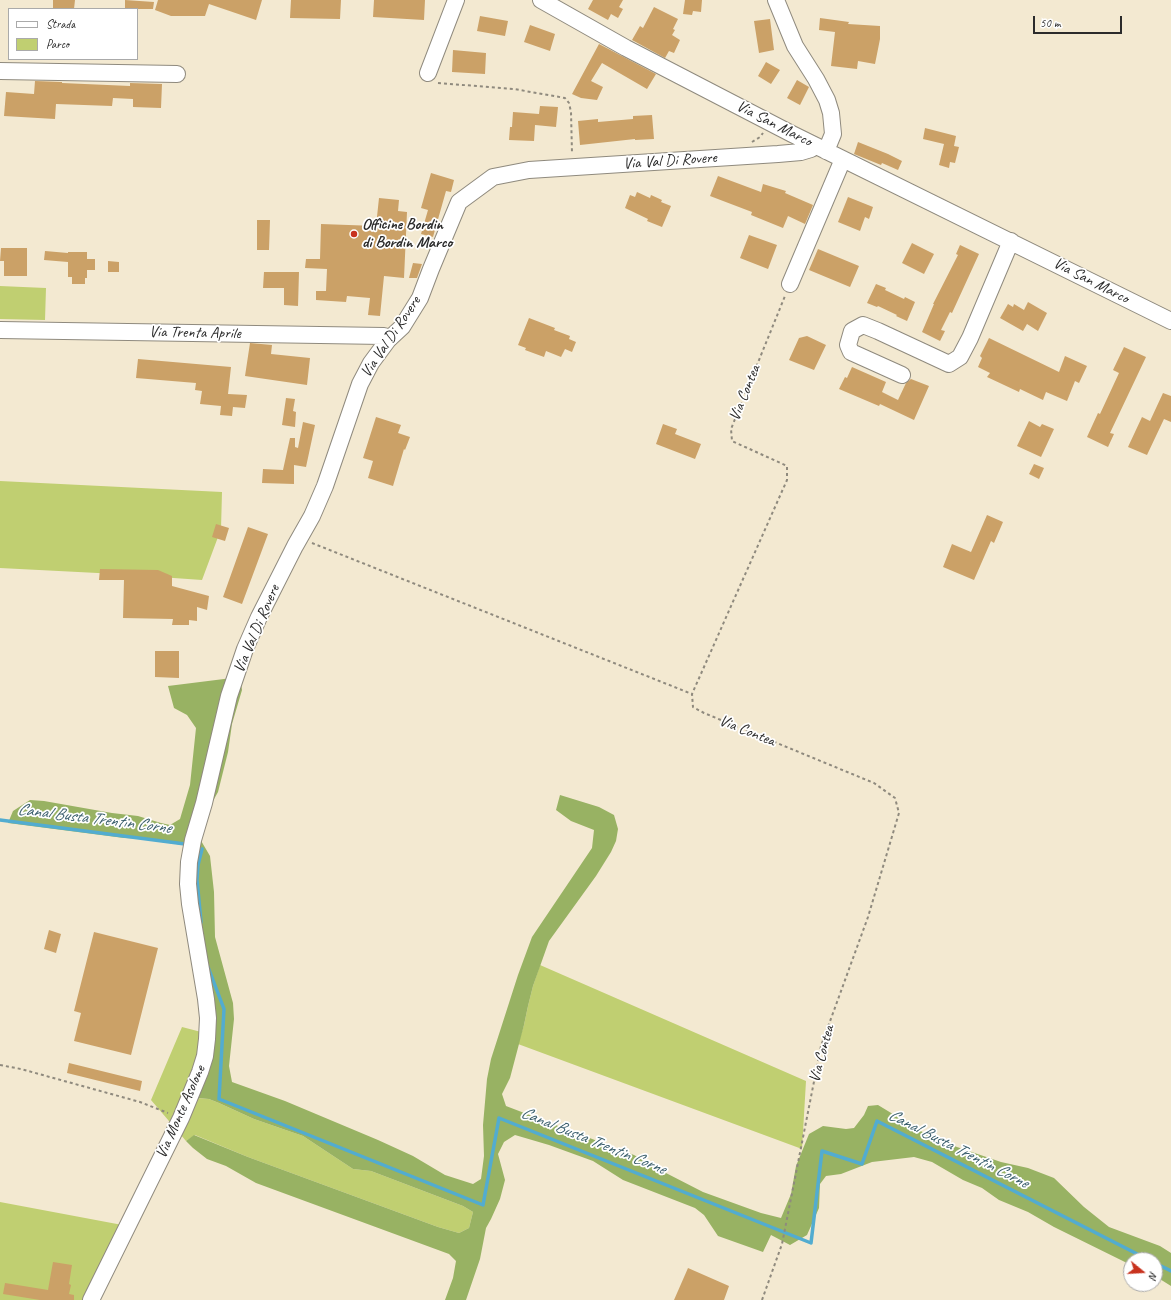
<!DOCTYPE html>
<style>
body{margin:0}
#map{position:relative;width:1171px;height:1300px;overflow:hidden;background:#f3e9d1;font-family:Caveat,sans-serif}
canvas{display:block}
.legend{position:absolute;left:8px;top:8px;width:130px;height:52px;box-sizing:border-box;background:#fff;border:1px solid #aaa;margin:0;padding:5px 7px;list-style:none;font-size:12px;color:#2b2b2b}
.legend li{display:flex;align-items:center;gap:8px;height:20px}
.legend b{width:20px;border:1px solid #aaa}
.north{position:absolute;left:1123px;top:1252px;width:40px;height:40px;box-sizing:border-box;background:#fff;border:1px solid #aaa;border-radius:50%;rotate:108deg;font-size:11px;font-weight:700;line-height:16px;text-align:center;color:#2b2b2b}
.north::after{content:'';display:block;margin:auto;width:14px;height:18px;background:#c8321e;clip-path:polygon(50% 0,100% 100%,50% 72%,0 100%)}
.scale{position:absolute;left:1033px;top:16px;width:89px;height:18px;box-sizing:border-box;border:2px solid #2b2b2b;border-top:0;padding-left:5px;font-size:12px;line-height:14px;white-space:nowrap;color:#2b2b2b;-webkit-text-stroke:3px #fff;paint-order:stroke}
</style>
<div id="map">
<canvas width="1171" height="1300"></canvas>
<ul class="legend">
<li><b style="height:5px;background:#fff"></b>Strada</li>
<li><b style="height:11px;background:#c0cf71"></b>Parco</li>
</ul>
<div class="north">N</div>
<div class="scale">50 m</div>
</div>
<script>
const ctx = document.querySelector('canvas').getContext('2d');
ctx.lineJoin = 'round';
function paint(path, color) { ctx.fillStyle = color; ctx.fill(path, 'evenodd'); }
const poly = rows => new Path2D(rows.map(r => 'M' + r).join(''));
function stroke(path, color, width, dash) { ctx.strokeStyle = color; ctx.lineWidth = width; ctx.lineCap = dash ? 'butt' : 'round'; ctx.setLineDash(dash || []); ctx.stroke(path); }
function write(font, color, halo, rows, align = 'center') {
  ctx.font = font + ' Caveat,sans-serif'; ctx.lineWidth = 3.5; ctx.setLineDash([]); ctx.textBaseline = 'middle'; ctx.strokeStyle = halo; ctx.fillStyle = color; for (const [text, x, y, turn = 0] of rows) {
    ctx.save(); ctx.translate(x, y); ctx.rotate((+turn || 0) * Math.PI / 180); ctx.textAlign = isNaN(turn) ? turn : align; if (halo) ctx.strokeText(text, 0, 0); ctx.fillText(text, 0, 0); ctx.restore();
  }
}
const green = poly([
 [0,286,46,288,45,320,0,319],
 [0,481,222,492,221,529,202,580,117,574,0,568],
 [540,965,806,1081,802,1149,518,1044,524,1025,528,1006,533,986],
 [182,1027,205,1033,185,1097,209,1099,219,1103,254,1119,303,1136,353,1169,371,1171,463,1206,473,1212,469,1228,459,1233,438,1227,248,1157,195,1135,186,1141,151,1100],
 [0,1202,133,1227,97,1300,0,1300]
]);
const forest = poly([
 [240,677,242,690,232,724,228,752,218,792,204,817,200,839,210,856,214,892,215,937,233,1003,234,1019,229,1066,232,1082,285,1101,378,1140,413,1156,445,1175,473,1184,481,1179,484,1156,483,1125,487,1079,491,1059,518,975,532,937,592,848,594,830,571,821,556,810,560,795,599,807,614,815,618,829,616,841,611,852,596,876,549,941,533,986,528,1006,524,1025,510,1078,502,1094,506,1106,634,1155,664,1172,703,1192,761,1213,781,1218,791,1194,796,1166,809,1134,823,1126,846,1129,854,1128,864,1115,868,1106,878,1105,929,1136,957,1147,1001,1162,1028,1168,1054,1178,1084,1207,1109,1227,1160,1246,1171,1253,1171,1286,1155,1276,1155,1260,1131,1260,1131,1265,1054,1227,1028,1212,999,1200,982,1188,963,1180,932,1162,914,1157,872,1162,841,1174,826,1176,820,1184,819,1208,807,1235,790,1245,771,1235,763,1252,718,1236,704,1215,695,1208,623,1180,593,1161,549,1145,515,1135,504,1142,498,1154,505,1180,500,1199,491,1219,486,1228,480,1259,466,1300,445,1300,453,1278,456,1261,449,1254,256,1183,226,1166,207,1159,193,1148,186,1141,194,1135,248,1157,438,1227,459,1233,469,1228,473,1212,463,1206,371,1171,353,1169,303,1136,254,1119,219,1103,209,1099,198,1098,206,957,198,905,195,867,198,847,154,841,148,839,124,838,8,823,13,811,30,800,44,801,112,813,138,816,161,823,170,825,180,819,190,785,196,728,187,715,174,708,168,686]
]);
const stream = poly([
 [0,820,185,844],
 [201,922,197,880,198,865,202,849],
 [208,967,224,1009,219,1099,483,1205,499,1118,811,1243,822,1151,862,1164,877,1121,1149,1260],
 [1155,1263,1171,1271]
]);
const building = poly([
 [53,0,75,0,74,9,53,9],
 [125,0,154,2,153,9,125,9],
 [158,0,262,0,256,20,209,4,205,16,171,16,155,10],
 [291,0,341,0,340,19,290,18],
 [374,0,425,0,424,20,373,17],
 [593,0,623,0,619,7,623,9,618,18,611,14,608,20,588,9],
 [685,0,702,0,701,12,693,11,692,15,683,14],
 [654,7,678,19,673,29,675,30,672,35,680,40,674,53,669,51,665,58,632,40,640,26,643,28],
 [480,16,508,21,505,36,477,31],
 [820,18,849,22,848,24,880,26,880,39,875,64,858,61,857,69,831,66,835,32,819,30],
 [770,19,774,50,759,53,754,21],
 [530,25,555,34,550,51,524,42],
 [599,44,656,74,647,89,602,63,591,81,603,87,597,100,581,98,572,94],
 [453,50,486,53,485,74,452,72],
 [766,62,780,70,771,84,758,76],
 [797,80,809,87,800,105,787,98],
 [35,81,62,82,62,83,130,86,130,83,162,84,161,108,133,107,133,99,113,98,112,106,56,104,55,119,4,116,6,92,34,94],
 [540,106,558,107,556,127,535,125,534,141,509,140,510,127,512,127,513,112,539,114],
 [652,115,654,139,635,140,635,139,580,145,578,121,598,119,598,122,633,119,633,116],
 [925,128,956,136,954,146,959,147,955,163,950,162,949,168,939,165,944,144,923,139],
 [858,142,888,154,902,161,898,170,882,163,881,165,854,154],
 [431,173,454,180,451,192,446,191,433,237,421,234,428,210,421,208],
 [718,176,761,192,763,184,786,191,785,193,813,205,805,224,788,216,783,228,751,215,752,212,710,196],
 [637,192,650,198,651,195,662,200,661,202,671,206,662,227,647,221,648,219,625,208,630,195,635,197],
 [848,197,873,207,869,219,865,217,860,231,838,222],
 [379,198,399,200,398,211,407,212,404,278,384,276,380,316,368,315,370,298,347,296,346,302,316,300,316,291,326,291,327,269,305,268,306,259,320,259,321,224,376,226],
 [257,220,270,220,269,250,257,250],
 [749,235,777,245,768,269,740,258],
 [912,243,934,254,924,274,902,263],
 [960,245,979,254,952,313,950,312,941,330,945,331,940,341,922,332,934,304,933,304,958,255,956,254],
 [1,248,27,248,27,276,4,276,4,261,0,261],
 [818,249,859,266,850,287,809,270],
 [45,251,68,253,68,252,87,252,87,259,95,259,95,270,87,270,87,278,85,278,85,284,72,284,72,277,68,277,68,262,44,260],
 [108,261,119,262,119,272,108,272],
 [413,263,422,264,417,278,409,278],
 [264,272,299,272,298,306,284,305,284,288,263,288],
 [876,284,886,288,885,290,904,299,905,297,915,302,907,321,896,316,897,315,878,306,877,307,867,303],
 [1028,302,1047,313,1038,331,1027,324,1023,331,1000,318,1008,304,1013,307,1014,304,1024,310],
 [529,318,555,328,554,330,570,336,569,339,576,342,572,352,565,349,561,357,546,351,544,357,525,350,526,348,518,345],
 [807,336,826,345,814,370,789,360,799,338],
 [989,338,1059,372,1065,356,1087,366,1079,383,1075,381,1067,401,1046,392,1043,400,1020,389,1019,392,987,377,990,373,978,367,982,358,980,356],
 [250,343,272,345,271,354,310,358,307,385,245,376],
 [1124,347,1146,357,1110,433,1114,434,1108,447,1087,437,1098,413,1100,414,1119,373,1113,370],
 [138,359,231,367,228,394,247,395,245,408,233,407,232,416,220,415,221,406,200,404,202,391,195,390,196,383,136,378],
 [852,367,886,382,882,392,898,400,906,383,911,379,929,386,914,420,880,404,879,406,839,389,845,377,847,378],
 [1163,393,1171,396,1171,422,1164,419,1147,455,1128,447,1142,417,1150,421],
 [286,398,295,399,293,411,296,412,295,427,282,425],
 [376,417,401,425,398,433,410,437,405,450,404,449,393,486,368,478,373,461,363,458],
 [1029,421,1040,427,1042,424,1054,429,1041,457,1017,446],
 [303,422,315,425,306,467,294,465,294,484,262,483,263,469,283,470,290,438,295,438,295,447,298,448],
 [663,424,677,429,675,434,701,444,695,459,656,444],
 [1034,464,1044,468,1039,479,1029,474],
 [987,515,1003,522,994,543,991,541,974,580,943,567,952,544,971,552],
 [216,524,229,528,225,541,212,537],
 [248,527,268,534,242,604,223,597],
 [100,569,158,570,172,576,172,586,209,596,207,610,197,607,197,621,189,620,189,625,172,625,173,619,123,618,124,580,99,580],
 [155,651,179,651,179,678,155,677],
 [49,930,61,934,56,953,44,949],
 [94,932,158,948,131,1055,74,1041,81,1013,74,1011],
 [69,1063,142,1081,140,1091,67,1073],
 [53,1262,72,1265,69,1284,71,1285,69,1294,74,1295,74,1300,40,1300,3,1294,5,1283,48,1290],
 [688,1268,729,1286,724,1300,674,1300]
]);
const path = poly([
 [438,83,514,89,565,98,569,103,571,112,572,153],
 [752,142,760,137,763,133],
 [312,543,692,694],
 [0,1065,21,1069,140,1102,168,1113],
 [762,1300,782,1244,821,1046,868,917,899,813,895,798,874,783,704,713,693,707,692,694,787,480,787,466,732,441,731,429,785,296]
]);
const minor = poly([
 [541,0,626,48,792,134,1171,321],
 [776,0,795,46,816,79,827,100,831,113,833,134,826,151],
 [0,71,177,74],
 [428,73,456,0],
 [790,284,843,159],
 [0,330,384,336,388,340],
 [902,375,851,352,848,345,852,331,863,325,878,331,949,364,960,357,970,338,1011,241],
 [91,1300,181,1118,200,1072,205,1056,207,1039,208,1018,206,999,190,904,188,884,189,862,193,840,204,803,229,696,245,649,259,617,295,546,312,516,325,486,360,384,371,363,388,340,402,327,420,298,431,269,459,202,493,177,529,170,778,154,801,152,811,149,814,145]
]);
const markers = [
 [354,234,4,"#c8321e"]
];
const streetNames = [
 ["Via San Marco",774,124,27],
 ["Via Val Di Rovere",670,161,-4],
 ["Via San Marco",1091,281,27],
 ["Via Trenta Aprile",195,333,1],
 ["Via Val Di Rovere",391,337,-56],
 ["Via Contea",745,393,-68],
 ["Via Val Di Rovere",257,629,-67],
 ["Via Contea",747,731,22],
 ["Via Contea",822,1054,-75],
 ["Via Monte Asolone",181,1112,-66]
];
const poiNames = [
 ["Officine Bordin",362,225],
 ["di Bordin Marco",362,243]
];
const waterNames = [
 ["Canal Busta Trentin Corne",94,819,7],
 ["Canal Busta Trentin Corne",593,1141,22],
 ["Canal Busta Trentin Corne",958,1149,27]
];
paint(green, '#c0cf71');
paint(forest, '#98b263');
stroke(stream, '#52acd0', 3.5);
paint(building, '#cba167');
stroke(minor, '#8f8a7e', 18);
stroke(path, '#8f8a7e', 2, [3, 3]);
stroke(minor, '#fff', 16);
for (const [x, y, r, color] of markers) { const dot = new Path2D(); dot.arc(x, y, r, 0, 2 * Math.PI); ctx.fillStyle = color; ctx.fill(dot); stroke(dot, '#fff', 1.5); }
write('16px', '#2b2b2b', '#fff', streetNames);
write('bold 16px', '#2b2b2b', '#fff', poiNames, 'left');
write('italic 17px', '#3b5f6d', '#fff', waterNames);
</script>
